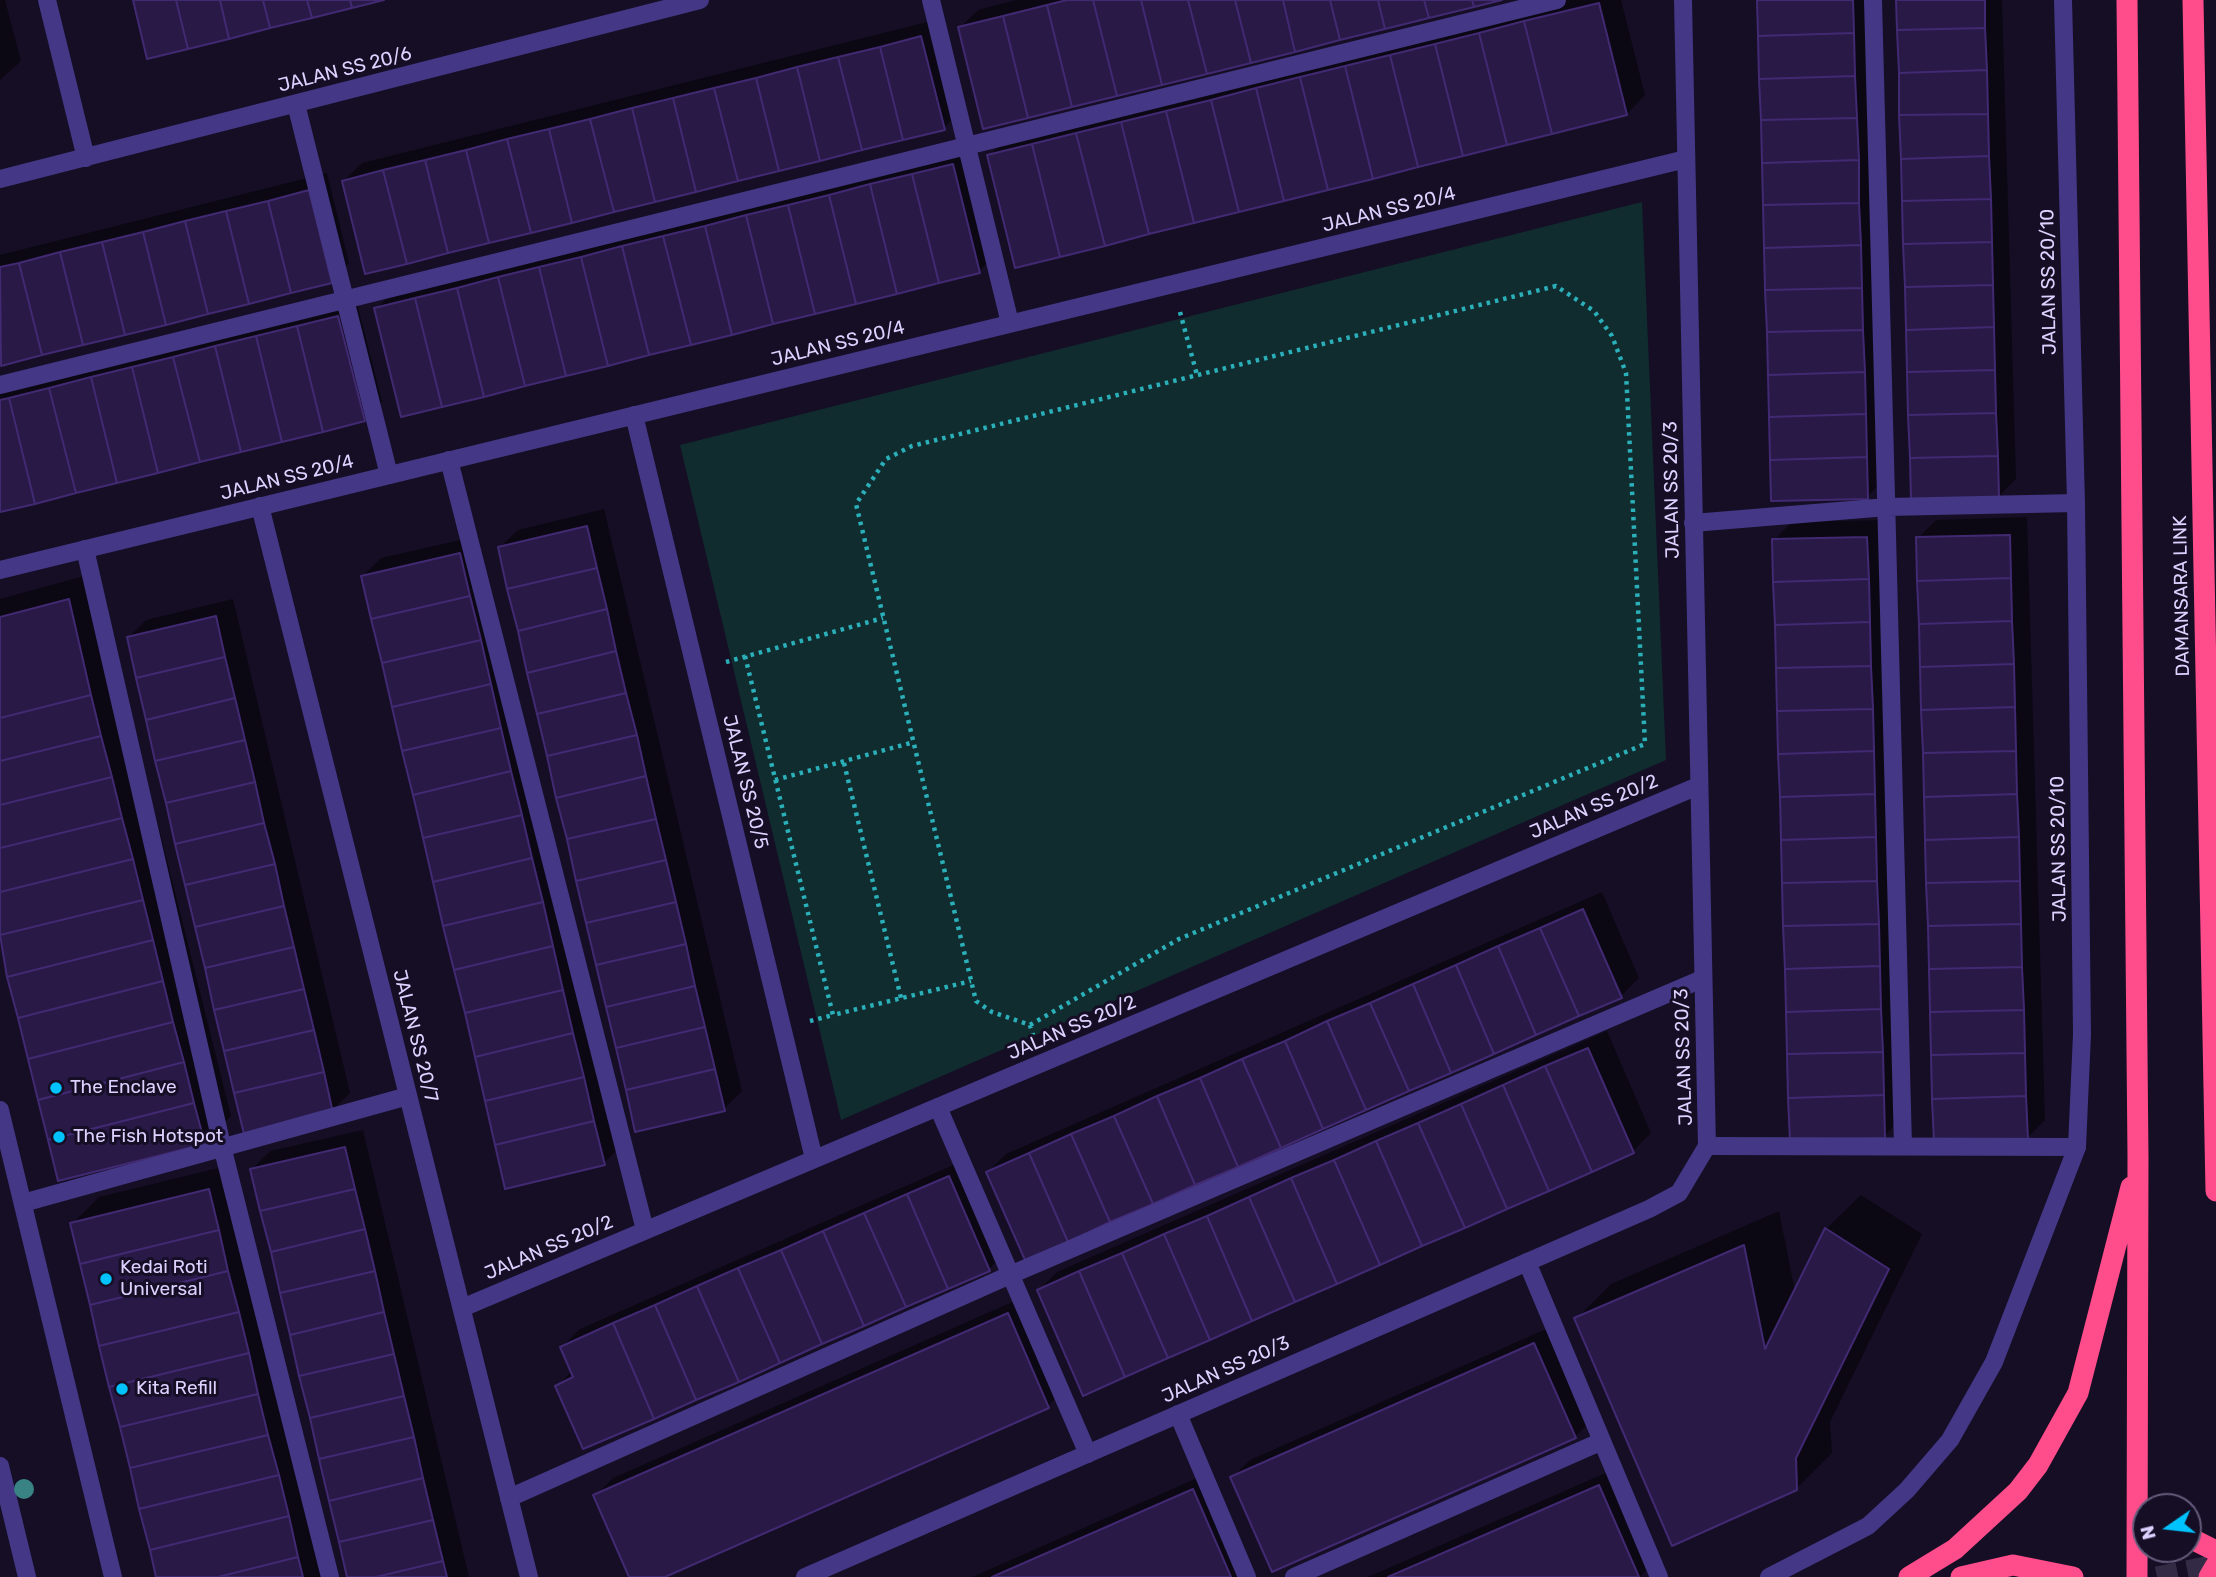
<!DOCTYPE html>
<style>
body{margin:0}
#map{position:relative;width:2216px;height:1577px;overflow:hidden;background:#150e25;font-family:Rubik,sans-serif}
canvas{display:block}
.north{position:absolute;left:2132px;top:1493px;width:70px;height:70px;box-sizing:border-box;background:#150e25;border:2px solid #655c7c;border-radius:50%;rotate:256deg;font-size:19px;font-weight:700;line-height:28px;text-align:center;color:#ddd1ff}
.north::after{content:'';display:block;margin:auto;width:24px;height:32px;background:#00c2fc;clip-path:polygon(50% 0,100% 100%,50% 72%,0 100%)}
</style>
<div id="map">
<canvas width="2216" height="1577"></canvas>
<div class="north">N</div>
</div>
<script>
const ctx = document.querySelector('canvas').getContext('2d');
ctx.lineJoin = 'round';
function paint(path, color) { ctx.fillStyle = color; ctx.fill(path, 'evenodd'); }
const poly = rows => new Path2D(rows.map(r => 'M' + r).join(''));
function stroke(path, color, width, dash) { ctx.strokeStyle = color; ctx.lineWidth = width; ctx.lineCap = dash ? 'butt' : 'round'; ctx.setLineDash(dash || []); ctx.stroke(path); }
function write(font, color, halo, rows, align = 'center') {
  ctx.font = font + ' Rubik,sans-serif'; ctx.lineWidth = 6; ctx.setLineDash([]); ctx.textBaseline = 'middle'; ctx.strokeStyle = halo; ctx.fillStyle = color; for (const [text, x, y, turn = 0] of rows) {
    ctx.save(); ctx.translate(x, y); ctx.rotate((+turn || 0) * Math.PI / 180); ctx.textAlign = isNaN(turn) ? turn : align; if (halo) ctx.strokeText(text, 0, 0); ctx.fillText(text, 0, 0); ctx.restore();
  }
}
const green = poly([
 [1642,202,1666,760,841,1120,680,445]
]);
const shadow = poly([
 [0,0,5,0,21,61,0,80],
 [1016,0,1495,0,960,28,978,10],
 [1560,0,1621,0,1645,95,1627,114,989,156,1007,138],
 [1758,0,1871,0,1885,479,1867,497],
 [1898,0,2002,0,2016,479,1998,497],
 [939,19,962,110,944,128,344,181,362,163],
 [971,147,997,253,979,271,376,309,394,291],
 [327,173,349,263,331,282,0,364,0,255],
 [356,299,382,402,364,420,0,510,0,387],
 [604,509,742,1091,724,1109,499,548,518,530],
 [2027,517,2045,1120,2027,1138,1918,538,1936,520],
 [1885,520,1902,1118,1884,1136,1774,540,1792,522],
 [478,536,622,1145,604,1163,363,576,381,558],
 [95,573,231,1116,204,1143,60,1179,0,942,0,599],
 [233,599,350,1093,332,1111,128,638,146,620],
 [1602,892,1639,978,1621,996,988,1172,1006,1154],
 [1607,1031,1651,1133,1633,1151,1039,1290,1057,1272],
 [363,1130,469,1577,349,1577,252,1169,270,1151],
 [967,1159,1007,1251,989,1269,557,1386,572,1371,562,1347,580,1329],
 [235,1164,336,1577,158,1577,72,1224,99,1197],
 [1861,1195,1922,1234,1830,1422,1832,1453,1796,1489,1576,1319,1611,1284,1779,1211,1795,1292,1826,1229],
 [1026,1296,1066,1388,1048,1406,660,1577,631,1577,595,1496,613,1478],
 [1553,1326,1593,1419,1575,1437,1232,1478,1250,1460],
 [1617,1468,1657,1560,1640,1577,1368,1577],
 [1211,1472,1251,1564,1238,1577,972,1577]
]);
const building = poly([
 [133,0,176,0,188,49,147,59,133,0],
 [176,0,220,0,229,39,188,49,176,0],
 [220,0,263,0,270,28,229,39,220,0],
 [263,0,307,0,312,18,270,28,263,0],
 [307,0,350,0,352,8,312,18,307,0],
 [350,0,384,0,352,8,350,0],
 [1067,0,1093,0,1117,96,1072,107,1047,5,1067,0],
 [1093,0,1141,0,1162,85,1117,96,1093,0],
 [1141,0,1188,0,1207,74,1162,85,1141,0],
 [1188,0,1235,0,1251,63,1207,74,1188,0],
 [1235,0,1283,0,1295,52,1251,63,1235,0],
 [1283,0,1330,0,1340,40,1295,52,1283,0],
 [1330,0,1378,0,1385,29,1340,40,1330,0],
 [1378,0,1424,0,1429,18,1385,29,1378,0],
 [1424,0,1472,0,1474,7,1429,18,1424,0],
 [1472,0,1502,0,1474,7,1472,0],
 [1757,0,1853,0,1854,33,1758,36,1757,0],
 [1896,0,1985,0,1985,28,1897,30,1896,0],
 [1599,3,1627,115,1552,134,1524,21,1599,3],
 [1047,5,1072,107,1028,118,1003,16,1047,5],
 [1003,16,1028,118,983,129,958,27,1003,16],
 [1524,21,1552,134,1507,145,1479,33,1524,21],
 [1985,28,1987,70,1899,73,1897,30,1985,28],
 [1479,33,1507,145,1463,156,1435,44,1479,33],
 [1854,33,1855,76,1759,79,1758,36,1854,33],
 [921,36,945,130,903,140,880,47,921,36],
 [1435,44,1463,156,1418,167,1390,55,1435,44],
 [880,47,903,140,862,150,838,57,880,47],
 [1390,55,1418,167,1373,179,1345,66,1390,55],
 [838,57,862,150,820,161,797,67,838,57],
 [1345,66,1373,179,1328,190,1300,77,1345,66],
 [797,67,820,161,779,171,756,78,797,67],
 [1987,70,1988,114,1899,115,1899,73,1987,70],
 [1855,76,1857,118,1761,120,1759,79,1855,76],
 [1300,77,1328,190,1284,201,1256,88,1300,77],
 [756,78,779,171,738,181,714,88,756,78],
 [714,88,738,181,696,192,673,98,714,88],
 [1256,88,1284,201,1239,212,1211,100,1256,88],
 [673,98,696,192,655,202,632,108,673,98],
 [1211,100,1239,212,1194,223,1166,111,1211,100],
 [632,108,655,202,614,212,590,119,632,108],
 [1166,111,1194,223,1149,234,1121,122,1166,111],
 [1988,114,1989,156,1901,159,1899,115,1988,114],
 [1857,118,1859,160,1762,163,1761,120,1857,118],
 [590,119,614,212,572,223,549,129,590,119],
 [1121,122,1149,234,1105,246,1076,133,1121,122],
 [549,129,572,223,531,233,507,139,549,129],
 [1076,133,1105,246,1060,257,1032,144,1076,133],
 [507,139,531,233,489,243,466,150,507,139],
 [1032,144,1060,257,1015,268,987,155,1032,144],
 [466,150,489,243,448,253,425,160,466,150],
 [1989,156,1991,199,1902,201,1901,159,1989,156],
 [425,160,448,253,407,264,383,170,425,160],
 [1859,160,1859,203,1763,205,1762,163,1859,160],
 [953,164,980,273,939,283,912,174,953,164],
 [383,170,407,264,365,274,342,181,383,170],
 [912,174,939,283,897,294,870,184,912,174],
 [870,184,897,294,856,304,829,195,870,184],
 [309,190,332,283,291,293,268,201,309,190],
 [829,195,856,304,815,314,788,205,829,195],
 [1991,199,1992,242,1903,244,1902,201,1991,199],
 [268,201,291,293,249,304,226,211,268,201],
 [1859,203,1861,245,1764,248,1763,205,1859,203],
 [788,205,815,314,773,324,746,215,788,205],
 [226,211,249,304,208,314,185,221,226,211],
 [746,215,773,324,732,335,705,226,746,215],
 [185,221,208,314,166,325,143,232,185,221],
 [705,226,732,335,691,345,663,236,705,226],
 [143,232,166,325,125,335,102,242,143,232],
 [663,236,691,345,649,355,622,246,663,236],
 [102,242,125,335,83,345,60,252,102,242],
 [1992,242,1993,285,1905,287,1903,244,1992,242],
 [1861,245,1862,288,1765,290,1764,248,1861,245],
 [622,246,649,355,608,366,581,257,622,246],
 [60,252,83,345,42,355,19,263,60,252],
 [581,257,608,366,566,376,539,267,581,257],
 [19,263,42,355,1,366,0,267,19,263],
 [539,267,566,376,525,386,498,277,539,267],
 [498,277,525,386,484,397,457,288,498,277],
 [1993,285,1994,327,1906,330,1905,287,1993,285],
 [457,288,484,397,442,407,415,298,457,288],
 [1862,288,1863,330,1767,332,1765,290,1862,288],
 [415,298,442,407,401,417,374,308,415,298],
 [338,316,365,421,323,432,297,326,338,316],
 [297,326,323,432,282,442,256,336,297,326],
 [1994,327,1995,370,1907,372,1906,330,1994,327],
 [1863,330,1865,372,1768,375,1767,332,1863,330],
 [256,336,282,442,241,452,215,346,256,336],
 [215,346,241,452,200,462,173,357,215,346],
 [173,357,200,462,158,473,132,367,173,357],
 [132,367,158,473,117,483,91,377,132,367],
 [1995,370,1996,413,1908,415,1907,372,1995,370],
 [1865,372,1866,414,1769,417,1768,375,1865,372],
 [91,377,117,483,76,493,49,388,91,377],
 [49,388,76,493,35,504,9,398,49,388],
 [9,398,35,504,0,512,0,400,9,398],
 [1996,413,1998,456,1910,458,1908,415,1996,413],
 [1866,414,1867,457,1770,460,1769,417,1866,414],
 [1998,456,1999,498,1911,501,1910,458,1998,456],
 [1867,457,1868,499,1771,501,1770,460,1867,457],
 [587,526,597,568,507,589,498,547,587,526],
 [2010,535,2011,578,1917,581,1916,537,2010,535],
 [1867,537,1869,579,1773,582,1772,539,1867,537],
 [460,553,470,596,371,619,361,576,460,553],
 [597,568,607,609,518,631,507,589,597,568],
 [2011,578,2012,621,1919,624,1917,581,2011,578],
 [1869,579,1870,622,1775,625,1773,582,1869,579],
 [470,596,481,640,382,663,371,619,470,596],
 [69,599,91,695,0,718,0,617,69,599],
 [607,609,616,651,527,673,518,631,607,609],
 [216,616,225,657,136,678,127,637,216,616],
 [2012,621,2014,664,1920,667,1919,624,2012,621],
 [1870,622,1871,666,1776,668,1775,625,1870,622],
 [481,640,491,684,392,707,382,663,481,640],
 [616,651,626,693,537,714,527,673,616,651],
 [225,657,235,698,146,720,136,678,225,657],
 [2014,664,2015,707,1921,710,1920,667,2014,664],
 [1871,666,1873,709,1777,711,1776,668,1871,666],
 [491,684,501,728,402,751,392,707,491,684],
 [626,693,637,735,547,756,537,714,626,693],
 [91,695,101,736,0,761,0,718,91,695],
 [235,698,245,740,155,761,146,720,235,698],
 [2015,707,2016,751,1923,753,1921,710,2015,707],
 [1873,709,1874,751,1778,754,1777,711,1873,709],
 [501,728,511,771,413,795,402,751,501,728],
 [637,735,646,776,556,798,547,756,637,735],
 [101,736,112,777,0,805,0,761,101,736],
 [245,740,255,782,166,803,155,761,245,740],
 [1874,751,1875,794,1780,797,1778,754,1874,751],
 [2016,751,2017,794,1924,797,1923,753,2016,751],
 [511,771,522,815,423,838,413,795,511,771],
 [646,776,656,819,567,839,556,798,646,776],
 [112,777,122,818,0,848,0,805,112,777],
 [255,782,264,823,175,844,166,803,255,782],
 [1875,794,1876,837,1781,840,1780,797,1875,794],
 [2017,794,2019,837,1925,840,1924,797,2017,794],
 [522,815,532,858,433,882,423,838,522,815],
 [122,818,133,859,0,892,0,848,122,818],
 [656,819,666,860,576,881,567,839,656,819],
 [264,823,275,864,185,885,175,844,264,823],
 [1876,837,1877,881,1782,883,1781,840,1876,837],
 [2019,837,2020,881,1926,883,1925,840,2019,837],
 [532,858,543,902,443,926,433,882,532,858],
 [133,859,143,900,0,935,0,892,133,859],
 [666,860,676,902,586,923,576,881,666,860],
 [275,864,284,906,195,927,185,885,275,864],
 [1877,881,1879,924,1783,926,1782,883,1877,881],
 [2020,881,2021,924,1928,926,1926,883,2020,881],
 [143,900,153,940,7,977,0,935,143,900],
 [543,902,553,946,454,970,443,926,543,902],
 [676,902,686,944,596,965,586,923,676,902],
 [284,906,294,947,205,968,195,927,284,906],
 [1583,909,1622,998,1579,1016,1540,928,1583,909],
 [1879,924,1880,966,1785,969,1783,926,1879,924],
 [2021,924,2022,967,1929,969,1928,926,2021,924],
 [1540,928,1579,1016,1536,1035,1498,946,1540,928],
 [153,940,163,981,18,1018,7,977,153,940],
 [686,944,695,986,606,1007,596,965,686,944],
 [553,946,563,990,465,1013,454,970,553,946],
 [1498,946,1536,1035,1494,1054,1456,965,1498,946],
 [294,947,304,989,214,1010,205,968,294,947],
 [1456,965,1494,1054,1451,1073,1413,984,1456,965],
 [1880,966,1881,1009,1786,1012,1785,969,1880,966],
 [2022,967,2024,1010,1930,1012,1929,969,2022,967],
 [163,981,173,1022,28,1059,18,1018,163,981],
 [1413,984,1451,1073,1409,1091,1370,1003,1413,984],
 [695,986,705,1027,616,1048,606,1007,695,986],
 [304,989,314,1030,224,1051,214,1010,304,989],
 [563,990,573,1033,475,1057,465,1013,563,990],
 [1370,1003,1409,1091,1366,1110,1327,1021,1370,1003],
 [1881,1009,1883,1052,1787,1054,1786,1012,1881,1009],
 [2024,1010,2025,1053,1931,1055,1930,1012,2024,1010],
 [1327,1021,1366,1110,1323,1129,1285,1041,1327,1021],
 [173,1022,184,1062,38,1100,28,1059,173,1022],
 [705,1027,715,1069,626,1090,616,1048,705,1027],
 [314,1030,324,1072,234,1093,224,1051,314,1030],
 [573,1033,584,1077,485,1101,475,1057,573,1033],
 [1285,1041,1323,1129,1281,1148,1242,1059,1285,1041],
 [1588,1048,1634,1153,1592,1172,1545,1066,1588,1048],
 [1883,1052,1884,1095,1788,1098,1787,1054,1883,1052],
 [2025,1053,2026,1096,1932,1099,1931,1055,2025,1053],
 [1242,1059,1281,1148,1238,1167,1200,1078,1242,1059],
 [184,1062,194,1103,48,1140,38,1100,184,1062],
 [1545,1066,1592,1172,1549,1191,1503,1085,1545,1066],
 [715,1069,725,1111,635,1132,626,1090,715,1069],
 [324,1072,333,1113,244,1134,234,1093,324,1072],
 [584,1077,594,1121,495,1145,485,1101,584,1077],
 [1200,1078,1238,1167,1195,1185,1157,1096,1200,1078],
 [1503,1085,1549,1191,1507,1209,1461,1104,1503,1085],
 [1884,1095,1885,1138,1790,1141,1788,1098,1884,1095],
 [1157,1096,1195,1185,1153,1204,1114,1116,1157,1096],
 [2026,1096,2028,1139,1934,1142,1932,1099,2026,1096],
 [194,1103,205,1144,58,1181,48,1140,194,1103],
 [1461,1104,1507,1209,1465,1228,1418,1123,1461,1104],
 [1114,1116,1153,1204,1110,1222,1071,1134,1114,1116],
 [594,1121,605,1165,505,1189,495,1145,594,1121],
 [1418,1123,1465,1228,1422,1246,1376,1141,1418,1123],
 [1071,1134,1110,1222,1068,1242,1029,1153,1071,1134],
 [1376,1141,1422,1246,1380,1265,1334,1160,1376,1141],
 [345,1147,355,1189,260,1211,250,1169,345,1147],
 [1029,1153,1068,1242,1025,1260,986,1172,1029,1153],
 [1334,1160,1380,1265,1337,1284,1291,1178,1334,1160],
 [949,1176,990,1271,948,1289,907,1194,949,1176],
 [1291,1178,1337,1284,1295,1302,1249,1197,1291,1178],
 [209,1189,219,1230,80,1264,70,1223,209,1189],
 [355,1189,365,1229,271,1252,260,1211,355,1189],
 [907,1194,948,1289,906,1307,864,1213,907,1194],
 [1249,1197,1295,1302,1252,1321,1207,1216,1249,1197],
 [864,1213,906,1307,864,1326,823,1231,864,1213],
 [1207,1216,1252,1321,1210,1340,1164,1234,1207,1216],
 [1825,1228,1889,1269,1796,1458,1797,1490,1672,1546,1574,1318,1744,1245,1765,1349,1825,1228],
 [365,1229,375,1271,280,1293,271,1252,365,1229],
 [219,1230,228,1271,90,1305,80,1264,219,1230],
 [823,1231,864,1326,822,1344,781,1250,823,1231],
 [1164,1234,1210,1340,1168,1358,1122,1253,1164,1234],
 [781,1250,822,1344,780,1363,738,1268,781,1250],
 [1122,1253,1168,1358,1125,1377,1079,1271,1122,1253],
 [738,1268,780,1363,739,1382,697,1286,738,1268],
 [228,1271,239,1312,99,1346,90,1305,228,1271],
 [375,1271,384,1312,290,1335,280,1293,375,1271],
 [1079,1271,1125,1377,1083,1396,1037,1290,1079,1271],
 [697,1286,739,1382,696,1400,655,1305,697,1286],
 [655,1305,696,1400,654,1419,613,1323,655,1305],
 [239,1312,249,1353,109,1387,99,1346,239,1312],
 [384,1312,394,1354,299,1376,290,1335,384,1312],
 [1008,1313,1049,1408,665,1577,629,1577,593,1495,1008,1313],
 [613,1323,654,1419,583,1449,555,1386,573,1377,560,1347,613,1323],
 [1534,1343,1576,1438,1272,1572,1230,1477,1534,1343],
 [249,1353,258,1394,120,1427,109,1387,249,1353],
 [394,1354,404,1396,310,1418,299,1376,394,1354],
 [258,1394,268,1435,130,1468,120,1427,258,1394],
 [404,1396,414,1437,319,1459,310,1418,404,1396],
 [268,1435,279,1475,139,1509,130,1468,268,1435],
 [414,1437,423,1478,329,1501,319,1459,414,1437],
 [279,1475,289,1516,150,1550,139,1509,279,1475],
 [423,1478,433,1520,339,1542,329,1501,423,1478],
 [1599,1485,1639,1577,1388,1577,1599,1485],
 [1193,1489,1231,1577,992,1577,1193,1489],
 [289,1516,298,1557,218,1577,156,1577,150,1550,289,1516],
 [433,1520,443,1561,376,1577,347,1577,339,1542,433,1520],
 [298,1557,303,1577,218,1577,298,1557],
 [443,1561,447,1577,376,1577,443,1561]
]);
const motorwayTunnel = poly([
 [2157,1577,2216,1565]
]);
const path = poly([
 [1180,312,1197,375],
 [745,656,833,1015,971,981],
 [726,662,883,618],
 [844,763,901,998],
 [775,780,914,742],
 [810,1021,833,1015],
 [1030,1025,1179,939,1645,744,1626,373,1612,336,1594,311,1556,286,912,446,886,459,856,504,976,1001,992,1012,1030,1025,1033,1035]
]);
const service = poly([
 [931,0,1010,323],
 [1873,0,1903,1146],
 [296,104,389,475],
 [0,385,1557,0],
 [449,460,645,1230],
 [1693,523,1887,507,2076,503],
 [85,549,223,1150,330,1577],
 [938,1107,1088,1454],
 [1707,1146,2077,1147],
 [23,1203,408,1096],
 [1527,1262,1659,1577],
 [1178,1414,1247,1577],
 [509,1498,1010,1275,1702,979],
 [1294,1577,1600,1442]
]);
const minor = poly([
 [47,0,86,158],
 [0,179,700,0],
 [634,415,814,1159],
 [260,506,529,1577],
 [0,570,1686,159],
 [0,1110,113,1577],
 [462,1308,1698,786],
 [0,1466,27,1577],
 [805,1577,1649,1209,1679,1193,1707,1146,1683,0],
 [1769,1577,1868,1526,1907,1490,1950,1440,1994,1362,2077,1147,2082,1034,2076,503,2063,0]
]);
const motorway = poly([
 [2127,0,2138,1157,2137,1577],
 [2193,0,2216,1191],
 [2188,1537,2216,1551],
 [1909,1577,1955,1549,2018,1491,2038,1465,2078,1393,2131,1187],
 [1961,1577,2013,1565,2073,1577],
 [2209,1577,2216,1565]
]);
const trees = [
 [24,1489]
];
const markers = [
 [56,1088,7,"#00c2fc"],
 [59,1137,7,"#00c2fc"],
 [106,1279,7,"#00c2fc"],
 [122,1389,7,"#00c2fc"]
];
const streetNames = [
 ["JALAN SS 20/6",345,70,-14],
 ["JALAN SS 20/4",1389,210,-14],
 ["JALAN SS 20/10",2049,282,-91],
 ["JALAN SS 20/4",838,344,-14],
 ["JALAN SS 20/4",287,478,-14],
 ["JALAN SS 20/3",1672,490,-91],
 ["DAMANSARA LINK",2182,596,-91],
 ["JALAN SS 20/5",745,782,76],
 ["JALAN SS 20/2",1594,807,-23],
 ["JALAN SS 20/10",2059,849,-91],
 ["JALAN SS 20/2",1072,1028,-23],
 ["JALAN SS 20/7",415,1036,76],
 ["JALAN SS 20/3",1684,1057,-92],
 ["JALAN SS 20/2",549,1248,-23],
 ["JALAN SS 20/3",1226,1370,-24]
];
const poiNames = [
 ["The Enclave",70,1088],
 ["The Fish Hotspot",73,1137],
 ["Kedai Roti",120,1268],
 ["Universal",120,1290],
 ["Kita Refill",136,1389]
];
paint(green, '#102c2f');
paint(shadow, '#0007');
paint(building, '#281946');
stroke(building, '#422a73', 2);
stroke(motorwayTunnel, '#332b46', 21, [21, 10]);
stroke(path, '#2bafb9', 4.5, [3.5, 5]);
stroke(service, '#443785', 18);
stroke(minor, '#443785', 18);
stroke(motorway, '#ff4c8a', 21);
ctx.fillStyle = '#3a8385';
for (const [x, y] of trees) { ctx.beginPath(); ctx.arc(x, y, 10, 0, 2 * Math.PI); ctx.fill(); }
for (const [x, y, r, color] of markers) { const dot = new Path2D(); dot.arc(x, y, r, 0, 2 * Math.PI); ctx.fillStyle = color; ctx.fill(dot); stroke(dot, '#150e25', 2.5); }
write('19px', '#ddd1ff', '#150e25', streetNames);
write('19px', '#ddd1ff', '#150e25', poiNames, 'left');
</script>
